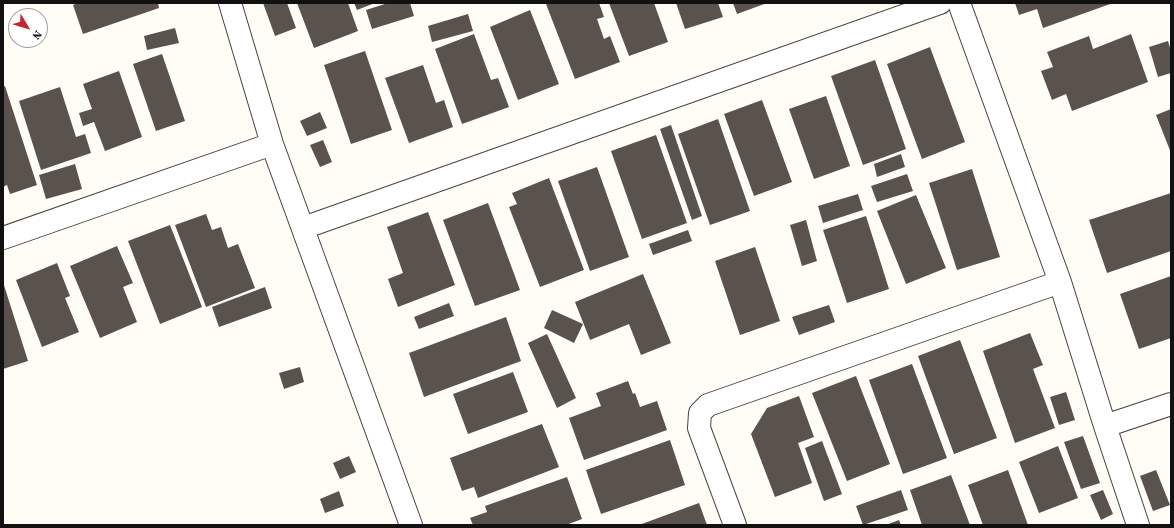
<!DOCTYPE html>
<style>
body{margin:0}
#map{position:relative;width:1174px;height:528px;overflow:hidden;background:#fffdf5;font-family:"Source Serif 4",serif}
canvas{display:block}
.frame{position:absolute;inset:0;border:4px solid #111;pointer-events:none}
.north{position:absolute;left:8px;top:8px;width:40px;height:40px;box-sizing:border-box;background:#fff;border:1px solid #a0a0a0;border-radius:50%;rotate:128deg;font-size:11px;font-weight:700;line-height:16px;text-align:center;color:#111}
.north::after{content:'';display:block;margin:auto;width:14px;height:18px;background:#c4262e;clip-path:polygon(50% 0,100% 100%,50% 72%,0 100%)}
</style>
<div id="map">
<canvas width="1174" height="528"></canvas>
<div class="frame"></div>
<div class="north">N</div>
</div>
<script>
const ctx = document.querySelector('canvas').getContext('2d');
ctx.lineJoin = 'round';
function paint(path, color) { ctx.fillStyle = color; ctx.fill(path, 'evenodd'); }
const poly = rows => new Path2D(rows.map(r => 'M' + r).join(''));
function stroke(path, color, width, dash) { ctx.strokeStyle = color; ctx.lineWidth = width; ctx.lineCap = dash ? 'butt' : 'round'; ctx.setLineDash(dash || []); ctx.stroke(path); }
const building = poly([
 [78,3,158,3,159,8,83,34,73,5],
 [263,3,287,3,296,28,275,36],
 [297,3,348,3,358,31,314,48],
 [354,3,375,3,357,10],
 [388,3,410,3,414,16,372,29,366,10],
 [548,3,599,3,604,17,597,19,604,39,610,36,620,62,575,79,546,4],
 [609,3,654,3,668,42,629,56],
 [676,3,718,3,723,17,685,29],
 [733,3,767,3,737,14],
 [1015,3,1113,3,1043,28,1037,9,1019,15],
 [530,10,559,84,518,100,490,27],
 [468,14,473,31,432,42,428,26],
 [175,28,179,43,147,50,144,36],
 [474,34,491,80,498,78,509,107,462,124,435,49],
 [1131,34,1148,82,1072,111,1066,94,1052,100,1041,71,1053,67,1047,52,1089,36,1093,49],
 [1168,41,1171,51,1171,73,1158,77,1149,47],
 [930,47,965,142,922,159,887,64],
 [365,51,392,130,351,144,324,65],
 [162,54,185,121,156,131,133,64],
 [875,60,906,149,863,165,831,76],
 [423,65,436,103,444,100,453,127,409,143,385,78],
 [119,71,142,137,105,151,94,122,83,126,79,113,92,109,83,84],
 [5,86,37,185,10,194,7,185,3,187,3,87],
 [60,87,76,137,85,134,91,153,41,170,19,101],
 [826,96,850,166,814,179,789,109],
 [762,100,792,182,754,196,724,114],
 [1171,109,1171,153,1156,115],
 [320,112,327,128,307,136,300,121],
 [718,119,750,211,710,225,678,134],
 [671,125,702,216,692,220,660,129],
 [656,135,687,223,642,239,611,151],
 [323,140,332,162,320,167,310,145],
 [901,154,905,167,877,177,874,164],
 [75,164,82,189,46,199,39,175],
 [597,167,629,257,590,271,558,181],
 [972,169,1000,257,957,270,929,183],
 [907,174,913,191,877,202,871,186],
 [549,178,584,270,540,287,509,207,517,204,512,193],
 [1171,193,1171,251,1107,273,1089,220],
 [858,194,863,210,823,223,818,206],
 [916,195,946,268,906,284,877,211],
 [488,203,520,290,475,306,443,220],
 [428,212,455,285,398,307,388,279,403,273,387,227],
 [206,214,212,230,221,227,228,248,238,244,255,288,206,307,175,225],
 [866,216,889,289,847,303,823,230],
 [806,220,817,261,802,266,790,225],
 [170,225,202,307,160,324,128,241],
 [688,230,692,241,653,255,649,244],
 [117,246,133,283,123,287,137,322,100,338,70,266],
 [755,247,780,321,740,335,715,261],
 [57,263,70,296,65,298,79,332,42,347,16,280],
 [643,274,671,343,641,355,629,324,590,340,575,302],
 [1171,276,1171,338,1139,349,1120,294],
 [3,282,28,361,3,369],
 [265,287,272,308,219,327,212,307],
 [449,303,454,316,419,329,414,317],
 [829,305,835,322,799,335,792,317],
 [552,310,583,324,574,343,544,328],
 [506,317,521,361,424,397,409,353],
 [1030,333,1043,365,1033,369,1055,428,1015,443,983,351],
 [547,334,576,398,557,408,528,343],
 [960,340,997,438,954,454,918,356],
 [912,364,947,458,903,474,869,380],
 [300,367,304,382,284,389,279,373],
 [513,372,528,412,468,434,453,394],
 [856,376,890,464,847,481,812,393],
 [628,381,633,394,635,393,640,407,657,401,667,430,584,460,569,418,601,406,596,393],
 [1066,392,1075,420,1059,425,1050,397],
 [799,396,814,437,798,443,812,483,775,497,751,434,767,408],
 [542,424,559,467,478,498,474,487,462,491,450,458],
 [1083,436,1100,483,1081,489,1064,442],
 [670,440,685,485,601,514,586,470],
 [822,441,842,494,824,501,805,448],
 [1058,446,1078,498,1039,513,1019,462],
 [349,456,356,472,340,479,333,463],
 [1008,470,1028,525,983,525,968,485],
 [1156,470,1170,505,1153,511,1140,476],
 [951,475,970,525,922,525,910,490],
 [567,477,582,519,566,525,473,525,470,518,487,512,485,506],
 [901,490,908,510,863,525,856,506],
 [1103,490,1113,514,1101,520,1090,495],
 [339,491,344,506,325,513,320,499],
 [699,503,707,525,639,525],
 [899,520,901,525,886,525]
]);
const minor = poly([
 [230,3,272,144,411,525],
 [959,3,1060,282,1105,426,1138,525],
 [303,228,940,3],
 [3,238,272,144],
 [1105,426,1171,404],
 [735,525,699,428,700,413,708,405,1060,282]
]);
paint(building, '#5a524d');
stroke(minor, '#444', 24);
stroke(minor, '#fff', 22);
</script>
